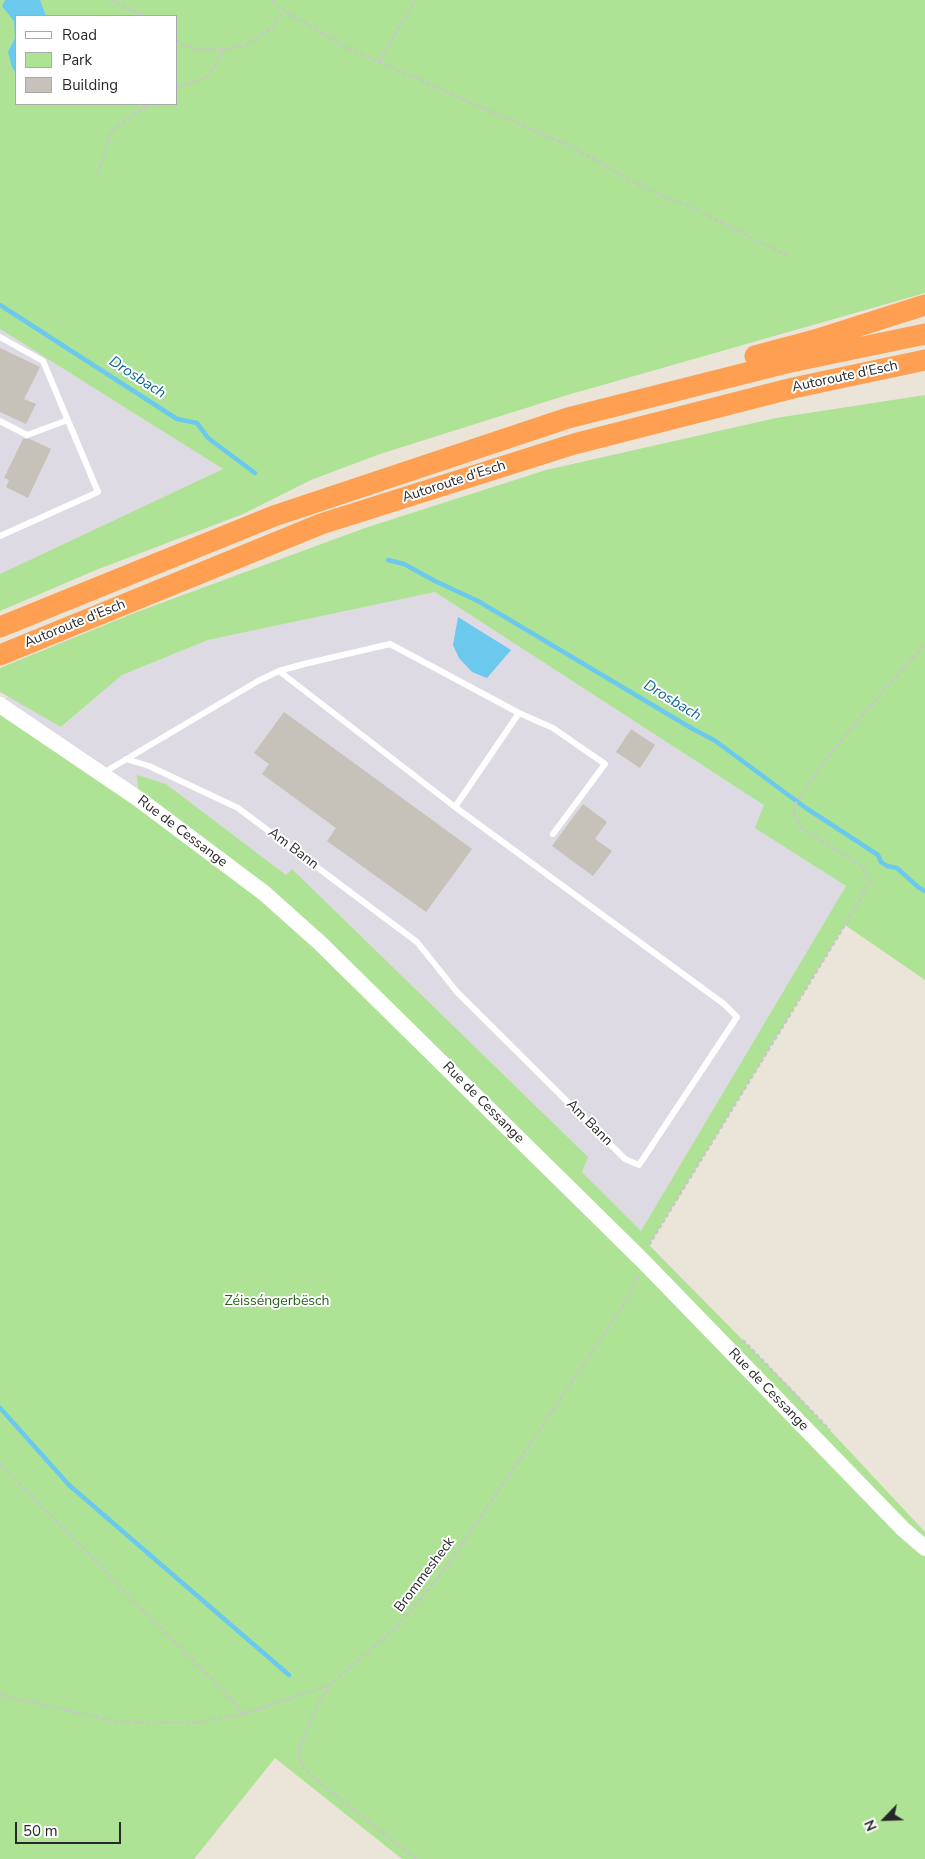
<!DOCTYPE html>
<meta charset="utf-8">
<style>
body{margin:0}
#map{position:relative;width:925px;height:1859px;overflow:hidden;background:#ebe4d9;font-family:"Nunito Sans",sans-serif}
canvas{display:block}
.legend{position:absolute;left:15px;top:15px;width:162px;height:90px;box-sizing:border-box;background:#fff;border:1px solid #a9a9a9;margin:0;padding:6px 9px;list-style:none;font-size:15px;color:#282828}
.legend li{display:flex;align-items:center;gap:10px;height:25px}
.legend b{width:25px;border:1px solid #a9a9a9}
.north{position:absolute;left:860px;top:1794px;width:50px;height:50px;-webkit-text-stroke:4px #fff;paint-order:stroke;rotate:246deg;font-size:14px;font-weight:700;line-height:20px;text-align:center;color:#282828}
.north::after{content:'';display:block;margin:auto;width:18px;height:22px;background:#282828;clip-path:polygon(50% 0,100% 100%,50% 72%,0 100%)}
.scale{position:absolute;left:15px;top:1822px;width:106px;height:22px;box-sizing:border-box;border:2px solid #282828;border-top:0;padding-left:6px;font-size:15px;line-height:18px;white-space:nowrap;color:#282828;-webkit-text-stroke:4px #fff;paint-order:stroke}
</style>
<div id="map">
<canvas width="925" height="1859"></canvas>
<ul class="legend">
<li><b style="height:6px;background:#fff"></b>Road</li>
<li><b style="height:14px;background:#aee295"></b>Park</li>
<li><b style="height:14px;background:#c6c1b9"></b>Building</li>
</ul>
<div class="north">N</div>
<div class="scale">50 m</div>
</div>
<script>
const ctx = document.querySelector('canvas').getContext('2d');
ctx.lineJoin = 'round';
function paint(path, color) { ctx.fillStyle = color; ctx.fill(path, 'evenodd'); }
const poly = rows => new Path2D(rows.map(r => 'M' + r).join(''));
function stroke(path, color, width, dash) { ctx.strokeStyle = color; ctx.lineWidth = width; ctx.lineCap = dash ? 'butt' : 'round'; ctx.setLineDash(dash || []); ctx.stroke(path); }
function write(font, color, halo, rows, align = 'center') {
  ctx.font = font + ' "Nunito Sans",sans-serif'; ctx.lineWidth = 4; ctx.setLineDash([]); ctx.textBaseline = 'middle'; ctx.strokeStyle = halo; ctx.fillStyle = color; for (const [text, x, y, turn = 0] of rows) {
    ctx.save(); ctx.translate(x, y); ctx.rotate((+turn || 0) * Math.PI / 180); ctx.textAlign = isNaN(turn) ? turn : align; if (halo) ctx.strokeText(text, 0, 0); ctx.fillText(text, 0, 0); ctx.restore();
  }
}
const industrial = poly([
 [0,329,223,469,0,574],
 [435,592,765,805,756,828,846,886,641,1232,582,1172,587,1157,292,869,286,875,166,784,140,800,0,702,9,697,62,727,122,675,208,640]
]);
const green = poly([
 [0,0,925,0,925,293,564,396,380,454,311,480,243,514,96,570,0,611,0,574,223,469,0,329],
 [16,16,176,16,176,104,16,104],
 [925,395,925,980,845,925,649,1245,797,1395,925,1532,925,1859,402,1859,275,1758,194,1859,0,1859,0,705,139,799,137,775,166,784,286,875,292,869,588,1157,582,1172,641,1231,846,886,755,828,764,805,435,592,208,640,122,675,61,727,0,692,0,668,134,613,365,528,546,470,776,418]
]);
const water = poly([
 [5,0,40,0,46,16,16,16,16,73,12,67,8,52,15,38,14,21,2,6],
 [458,617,511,650,487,678,472,672,459,658,453,645]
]);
const stream = poly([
 [0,305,177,419,197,423,208,438,255,473],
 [388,560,404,564,435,581,478,601,691,728,714,740,806,808,878,855,881,862,887,866,897,868,918,887,925,891],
 [0,1408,69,1485,289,1675]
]);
const building = poly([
 [0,348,40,367,24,399,36,404,26,424,0,412],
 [23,439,30,439,51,449,28,498,6,487,9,480,4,478],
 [284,712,472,849,426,912,327,841,336,828,262,774,269,764,254,753],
 [631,729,655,745,640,768,616,752],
 [583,804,607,822,595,839,612,851,593,876,552,846]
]);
const path = poly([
 [110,0,137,12,143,16],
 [271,0,283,10,344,46,379,62,415,0],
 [176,40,181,44,200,50,225,49,246,45,273,27,283,10],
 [379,62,570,146,650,191,687,205,788,256],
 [176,88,207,77,225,49],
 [98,174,111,132,137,112,150,104],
 [649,1245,845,925,870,882,862,866,802,829,795,816,794,806,823,763,864,713,925,644],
 [743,1340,830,1430],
 [0,1464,99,1564,129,1597,209,1676,244,1714],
 [0,1695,118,1722,194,1723,244,1714,330,1685],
 [416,1859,320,1783,303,1767,299,1758,299,1750,317,1705,331,1684,399,1625,446,1568,629,1297,638,1276]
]);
const lane = poly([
 [0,337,43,361,98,492,0,536],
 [0,421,27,435,68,420],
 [279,671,455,807],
 [519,713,553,728,605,764,553,834],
 [103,773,258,681,279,671,304,664,390,644,519,713,455,807,724,1004,737,1017,639,1165,625,1159,457,992,417,942,238,808,149,766,126,759]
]);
const secondary = poly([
 [0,705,140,800,264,893,320,943,643,1261,903,1529,925,1548]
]);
const highway = poly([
 [755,356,815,340,925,305],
 [0,627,274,516,568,418,786,363,925,334],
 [0,655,321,524,574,444,793,388,925,360]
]);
const streetNames = [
 ["Autoroute d'Esch",845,377,-12],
 ["Autoroute d'Esch",454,482,-18],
 ["Autoroute d'Esch",75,624,-22],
 ["Rue de Cessange",182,832,37],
 ["Am Bann",293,849,37],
 ["Rue de Cessange",483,1103,45],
 ["Am Bann",589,1123,45],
 ["Rue de Cessange",768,1390,46],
 ["Brommesheck",425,1575,-53]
];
const parkNames = [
 ["Zéisséngerbësch",277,1302]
];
const waterNames = [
 ["Drosbach",137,378,33],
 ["Drosbach",672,701,31]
];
paint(industrial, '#dddae3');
paint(green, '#aee295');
paint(water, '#6bc9ee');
stroke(stream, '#6bc9ee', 4.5);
paint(building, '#c6c1b9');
stroke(path, '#c7c7c7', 2.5, [4, 2.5]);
stroke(lane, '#fff', 6);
stroke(secondary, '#fff', 16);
stroke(highway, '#fe9f52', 21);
write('14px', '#282828', '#fff', streetNames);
write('14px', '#276419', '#fff', parkNames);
write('italic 15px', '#0d6597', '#fff', waterNames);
</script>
